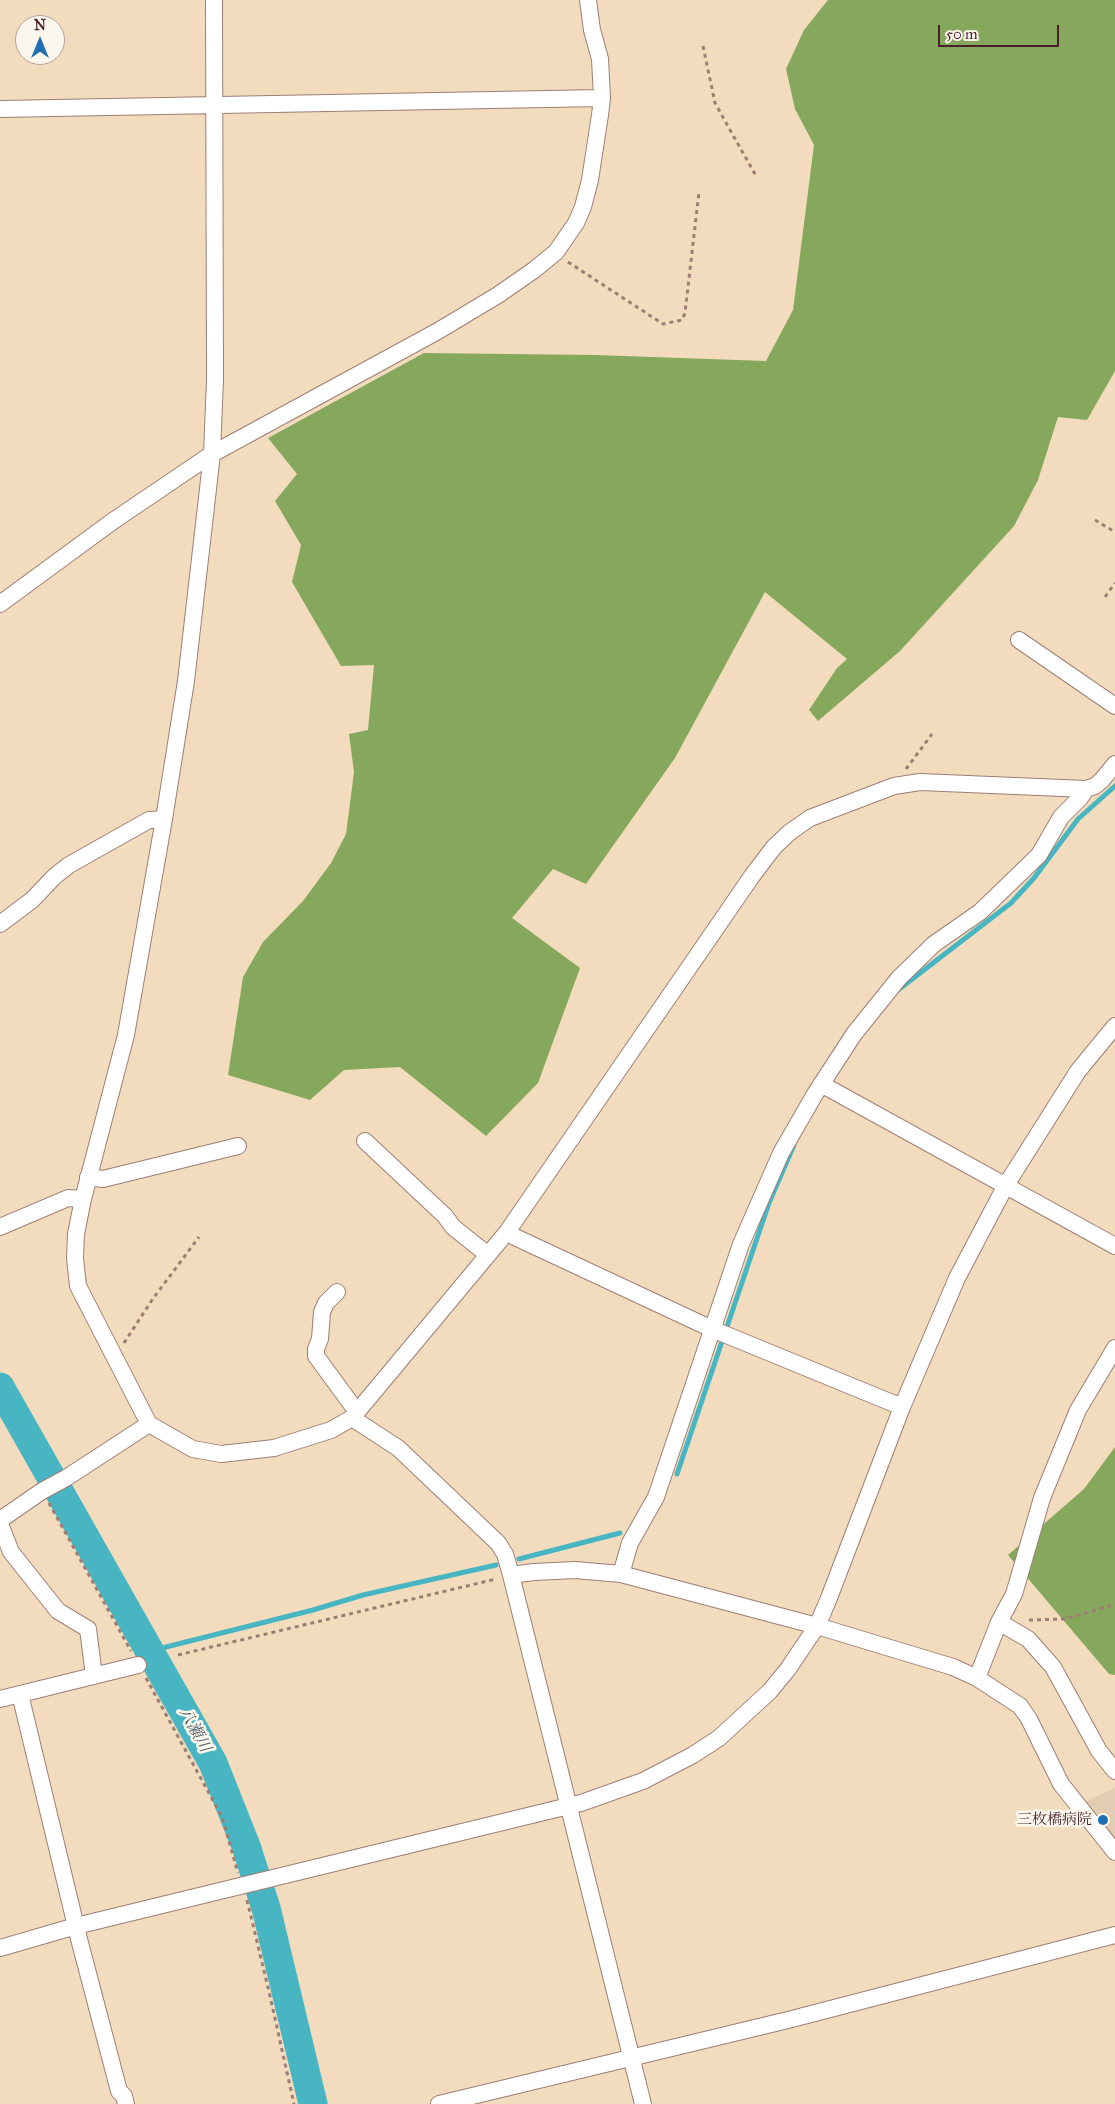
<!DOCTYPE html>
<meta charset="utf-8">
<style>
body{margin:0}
#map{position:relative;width:1115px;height:2104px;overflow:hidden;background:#f3dcbe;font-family:"IM FELL Great Primer",serif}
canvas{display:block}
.north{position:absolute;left:15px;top:15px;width:50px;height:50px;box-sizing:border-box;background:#fbf7ec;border:1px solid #b4a19f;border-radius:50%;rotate:0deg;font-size:14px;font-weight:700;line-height:20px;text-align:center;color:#4a1f2b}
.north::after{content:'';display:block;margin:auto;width:18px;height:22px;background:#1f6fb2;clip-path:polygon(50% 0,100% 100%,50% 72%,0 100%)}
.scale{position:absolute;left:938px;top:25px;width:121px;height:22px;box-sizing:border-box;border:2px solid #4a1f2b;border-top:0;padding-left:6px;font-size:15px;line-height:18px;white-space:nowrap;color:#4a1f2b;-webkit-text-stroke:4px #fbf7ec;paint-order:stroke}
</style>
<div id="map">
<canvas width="1115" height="2104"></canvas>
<div class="north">N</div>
<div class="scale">50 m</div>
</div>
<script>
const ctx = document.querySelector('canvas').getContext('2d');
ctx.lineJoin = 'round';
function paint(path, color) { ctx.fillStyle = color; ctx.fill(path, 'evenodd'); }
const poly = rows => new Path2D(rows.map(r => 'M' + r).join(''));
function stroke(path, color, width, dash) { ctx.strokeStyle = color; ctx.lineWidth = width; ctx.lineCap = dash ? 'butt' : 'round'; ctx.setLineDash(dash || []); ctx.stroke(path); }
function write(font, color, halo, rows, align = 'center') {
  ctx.font = font + ' "IM FELL Great Primer","Noto Serif JP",serif'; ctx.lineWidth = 5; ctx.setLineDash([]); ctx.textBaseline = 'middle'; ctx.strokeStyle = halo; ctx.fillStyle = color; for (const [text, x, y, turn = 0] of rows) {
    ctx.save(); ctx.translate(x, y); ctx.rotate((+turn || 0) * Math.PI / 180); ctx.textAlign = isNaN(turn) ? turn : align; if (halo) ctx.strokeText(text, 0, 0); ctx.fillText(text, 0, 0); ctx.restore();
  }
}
const built = poly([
 [1115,1788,1115,1852,1078,1805]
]);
const forest = poly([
 [828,0,1115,0,1115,371,1087,420,1058,417,1038,480,1014,526,900,651,818,721,809,710,837,668,847,659,765,592,675,758,586,884,553,869,512,918,580,968,538,1083,486,1136,400,1067,344,1070,310,1100,228,1075,243,977,263,942,303,901,331,863,346,834,354,772,349,734,368,730,374,665,341,666,292,582,301,545,275,501,297,474,268,438,424,353,596,355,766,361,793,310,814,145,795,109,786,69,804,30],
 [1115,1447,1115,1675,1109,1674,1008,1555,1084,1489]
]);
const stream = poly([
 [898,990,1011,903,1034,878,1078,819,1115,786],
 [677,1474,769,1203,794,1145],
 [519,1559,620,1533],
 [150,1651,313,1610,363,1595,496,1565]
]);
const river = poly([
 [0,1387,213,1763,246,1846,266,1908,313,2104]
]);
const path = poly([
 [703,46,715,103,756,176],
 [568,262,663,324,682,320,685,313,699,192],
 [1095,520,1115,532],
 [1105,597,1115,583],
 [906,769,932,734],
 [124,1343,152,1300,199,1237],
 [49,1503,131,1651],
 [1029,1620,1065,1619,1115,1604],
 [178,1655,496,1579],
 [146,1678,222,1817,238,1873],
 [247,1900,270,1996,294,2104]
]);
const minor = poly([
 [214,0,215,379,212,454,186,681,164,819,126,1035,83,1199,76,1234,75,1258,78,1286,149,1424,193,1449,221,1454,274,1448,331,1430,352,1418,398,1448,498,1543,505,1554,511,1575,643,2104],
 [0,109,602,98],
 [0,604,113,521,212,454,438,331,498,295,534,270,556,252,576,223,583,207,590,180,600,115,602,98,600,59,592,30,588,0],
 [1019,640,1115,706],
 [0,924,32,900,55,876,69,865,149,820,164,819],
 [821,1084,1115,1246],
 [365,1141,445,1216,453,1227,488,1255],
 [88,1177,103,1179,238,1146],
 [0,1227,68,1198,83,1199],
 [507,1232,515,1237,712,1329,902,1407],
 [337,1292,326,1303,322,1312,320,1339,316,1349,316,1356,357,1412],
 [352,1418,507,1232,752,876,774,847,790,832,810,818,894,786,920,782,1086,789,1095,786,1102,780,1115,764],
 [0,1520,42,1491,66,1478,149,1424],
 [0,1524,11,1552,58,1611,88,1629,94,1676],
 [621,1574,630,1543,656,1497,741,1244,781,1153,815,1094,854,1034,899,978,934,944,980,912,1039,855,1061,817,1080,798,1086,789],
 [511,1575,534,1572,575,1570,621,1574,817,1626,953,1667,977,1678,1020,1706,1029,1719,1061,1784,1115,1852],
 [999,1622,1028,1639,1053,1667,1099,1751,1115,1771],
 [977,1678,999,1622,1014,1594,1042,1498,1078,1410,1115,1348],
 [20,1694,79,1939,119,2091,124,2096,126,2104],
 [0,1699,138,1665],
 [0,1948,76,1926,581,1803,643,1781,693,1755,719,1738,770,1691,788,1669,817,1626,829,1598,902,1407,957,1278,1006,1185,1078,1071,1115,1026],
 [439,2104,788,2020,1115,1935]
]);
const markers = [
 [1103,1820,6,"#1f6fb2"]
];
const poiNames = [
 ["三枚橋病院",1092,1820]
];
const waterNames = [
 ["八瀬川",194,1730,61]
];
paint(built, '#e3ccb2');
paint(forest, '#86a85c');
stroke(stream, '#48b6c2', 5);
stroke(river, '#48b6c2', 29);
stroke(minor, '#9e7e74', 18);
stroke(path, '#9e7e74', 3, [4, 4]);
stroke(minor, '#fff', 16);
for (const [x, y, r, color] of markers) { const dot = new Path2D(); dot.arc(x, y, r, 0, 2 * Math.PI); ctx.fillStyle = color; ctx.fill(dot); stroke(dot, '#fbf7ec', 2); }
write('15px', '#4a1f2b', '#fbf7ec', poiNames, 'right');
write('italic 16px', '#495b67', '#fbf7ec', waterNames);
</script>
